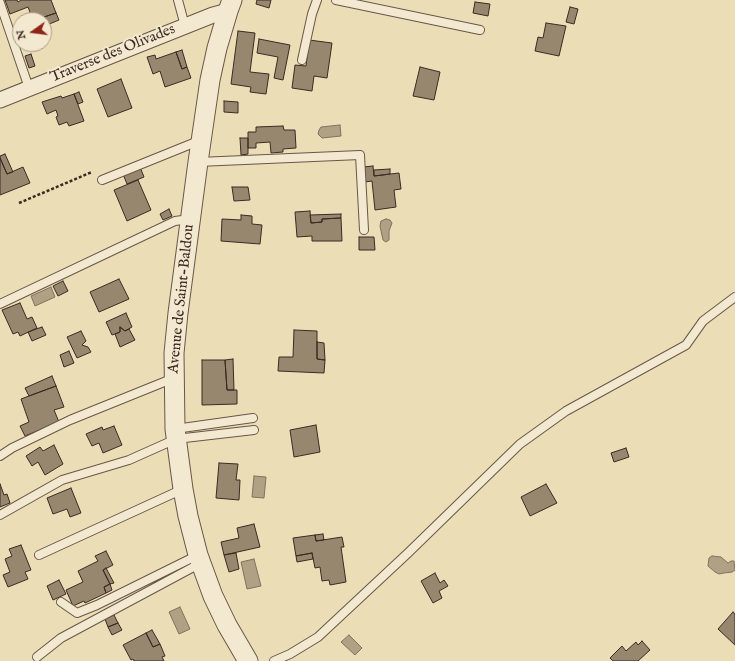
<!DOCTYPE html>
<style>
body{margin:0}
#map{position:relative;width:735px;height:661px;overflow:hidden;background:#ebddb6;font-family:"IM FELL English",serif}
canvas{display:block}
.north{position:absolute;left:12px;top:12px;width:40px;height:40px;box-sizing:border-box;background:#f2e9d0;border:1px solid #a99d8b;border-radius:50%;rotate:256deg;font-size:11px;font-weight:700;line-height:16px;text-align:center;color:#3c2a23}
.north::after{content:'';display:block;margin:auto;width:14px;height:18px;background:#8f2418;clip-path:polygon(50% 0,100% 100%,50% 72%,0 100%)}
</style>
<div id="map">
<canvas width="735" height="661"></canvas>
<div class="north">N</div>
</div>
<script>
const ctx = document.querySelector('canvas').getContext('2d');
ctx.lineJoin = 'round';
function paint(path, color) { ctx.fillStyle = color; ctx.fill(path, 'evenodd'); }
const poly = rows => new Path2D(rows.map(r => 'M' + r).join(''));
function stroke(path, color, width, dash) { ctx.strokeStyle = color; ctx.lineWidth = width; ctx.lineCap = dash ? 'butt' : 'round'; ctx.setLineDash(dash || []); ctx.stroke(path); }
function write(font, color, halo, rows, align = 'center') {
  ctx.font = font + ' "IM FELL English",serif'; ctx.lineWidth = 4; ctx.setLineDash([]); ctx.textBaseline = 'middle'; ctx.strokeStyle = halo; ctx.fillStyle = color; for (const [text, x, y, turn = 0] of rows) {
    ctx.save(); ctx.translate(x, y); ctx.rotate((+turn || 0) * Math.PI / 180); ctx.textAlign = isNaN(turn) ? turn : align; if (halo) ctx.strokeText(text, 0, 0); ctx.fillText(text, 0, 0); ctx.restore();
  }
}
const water = poly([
 [340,125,341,136,322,138,318,134,319,130,321,127,340,125],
 [386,219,390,220,392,223,389,231,389,240,386,242,383,240,380,226,381,221,386,219],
 [51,287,55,297,35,306,31,296,51,287],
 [254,476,266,477,264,498,252,497,254,476],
 [712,556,721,557,728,563,731,561,734,561,735,570,732,572,724,573,719,574,715,572,708,566,709,558,712,556],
 [254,559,261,586,247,589,241,562,254,559],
 [180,607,190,629,179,634,169,612,180,607],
 [349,635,362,648,355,655,341,642,349,635]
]);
const building = poly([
 [5,0,17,0,18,2,21,0,51,0,56,13,44,17,47,25,44,26,44,20,33,20,28,7,10,14,5,0],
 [257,0,271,0,269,8,256,4,257,0],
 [475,2,490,4,488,16,473,13,475,2],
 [570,7,578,9,574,24,566,22,570,7],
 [30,13,33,20,23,20,22,16,30,13],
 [56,13,59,20,47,25,44,17,56,13],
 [546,23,566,26,559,56,535,51,538,37,543,38,546,23],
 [238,31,255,33,250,72,269,74,266,94,250,92,251,87,231,84,238,31],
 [259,39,290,45,283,80,274,78,278,57,257,53,259,39],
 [309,40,332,43,327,78,314,76,312,91,292,88,295,65,306,66,309,40],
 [182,50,187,67,182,69,176,52,182,50],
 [176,52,182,69,187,67,191,78,165,87,160,71,153,74,147,57,155,55,156,59,176,52],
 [31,54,35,66,29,68,25,56,31,54],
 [420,67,440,72,434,100,413,96,420,67],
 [121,79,132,108,108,117,97,89,121,79],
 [79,92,83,102,78,104,74,94,79,92],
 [74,94,84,121,69,126,67,122,59,125,56,117,58,116,56,110,47,114,42,102,61,96,62,98,74,94],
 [224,101,238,102,238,113,224,112,224,101],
 [283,126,284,130,295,130,296,148,283,149,283,152,271,153,270,142,256,143,256,148,248,148,248,132,256,132,256,127,283,126],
 [240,138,248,138,248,154,241,155,240,138],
 [5,154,13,172,7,174,0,158,0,156,5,154],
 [0,158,7,174,23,167,30,183,0,195,0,158],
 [373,166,374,176,399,173,401,189,394,190,396,207,375,210,372,181,365,182,363,167,373,166],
 [140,167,144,177,127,184,123,174,140,167],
 [390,169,390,174,374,176,374,170,390,169],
 [138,180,151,210,127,221,114,190,138,180],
 [232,187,248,187,250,200,234,201,232,187],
 [169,209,172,216,163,220,160,214,169,209],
 [310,211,311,223,322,222,322,219,341,218,342,241,312,241,312,236,297,237,295,212,310,211],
 [341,214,341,218,322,219,322,222,311,223,310,215,341,214],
 [241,215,252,216,252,224,262,225,260,244,221,241,222,219,241,220,241,215],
 [359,237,374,237,375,250,359,250,359,237],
 [119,279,129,299,99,312,90,292,119,279],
 [63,281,68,291,58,296,53,286,63,281],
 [20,303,27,319,32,317,37,328,20,336,18,332,13,334,2,310,20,303],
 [126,313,132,327,125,331,120,327,120,332,112,335,106,322,126,313],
 [42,327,46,335,32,341,28,332,42,327],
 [120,327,125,331,129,329,135,340,120,347,115,334,120,332,120,327],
 [294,330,317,331,317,359,325,360,324,373,278,371,279,357,293,357,294,330],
 [81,331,86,341,82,345,88,347,91,352,77,358,67,337,81,331],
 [317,342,324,343,325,360,317,359,317,342],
 [69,351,74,363,64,367,60,355,69,351],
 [233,359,234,390,227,390,225,360,233,359],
 [202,360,225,360,227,390,237,390,237,404,202,405,202,360],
 [52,376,56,386,29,396,25,388,52,376],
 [56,386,64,407,54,410,59,422,25,436,20,426,29,422,21,399,56,386],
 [316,425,320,452,294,457,290,430,316,425],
 [114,426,122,445,103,453,99,443,92,446,86,434,102,427,103,430,114,426],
 [54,445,63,464,45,475,38,462,32,466,26,456,40,447,43,451,54,445],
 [626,448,629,457,614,462,611,453,626,448],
 [219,463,238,464,236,480,240,480,239,500,216,498,219,463],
 [0,484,4,495,7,494,10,503,0,507,0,484],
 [546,484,557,503,530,516,521,497,546,484],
 [71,488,81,513,70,517,67,509,53,514,47,498,71,488],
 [254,524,260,547,224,555,221,542,239,538,237,528,254,524],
 [323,534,324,540,316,541,315,535,323,534],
 [315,535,316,541,342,537,344,547,341,547,346,582,330,585,329,580,322,581,320,567,315,568,312,553,296,556,293,538,315,535],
 [21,545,31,570,25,572,28,579,8,587,3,575,10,572,5,559,12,556,9,549,21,545],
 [106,551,113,565,103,570,110,584,104,587,106,593,85,603,84,601,73,606,66,590,83,582,78,571,98,561,95,556,106,551],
 [236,553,239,569,229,572,224,555,236,553],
 [312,553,313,559,297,562,296,556,312,553],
 [106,568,114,583,110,584,103,570,106,568],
 [435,573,440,583,444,580,448,586,439,591,442,598,433,603,421,581,435,573],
 [59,580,66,594,53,600,47,586,59,580],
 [110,584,112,590,106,593,104,587,110,584],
 [733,612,735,614,735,645,718,629,733,612],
 [114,615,118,623,108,627,105,619,114,615],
 [118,623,122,630,112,635,108,627,118,623],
 [152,630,160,644,153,647,146,633,152,630],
 [146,633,153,647,160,644,165,656,162,657,164,661,134,661,133,659,131,660,123,645,146,633],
 [642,641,650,650,638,661,613,661,610,658,622,646,626,651,636,642,638,645,642,641]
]);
const path = poly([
 [19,203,92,172]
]);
const service = poly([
 [178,0,185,26],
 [336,0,480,30],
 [0,3,29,88],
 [302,60,312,14,317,0],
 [198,162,360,155,364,230],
 [102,180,201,140],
 [0,304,175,221,190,219],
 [175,429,253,418],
 [0,456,12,448,70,420,174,378],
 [0,515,62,480,129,460,176,439,254,430],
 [39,555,183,489],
 [61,602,77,613,97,605,198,555],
 [37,657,61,638,201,563],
 [274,661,290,654,318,637,408,553,520,444,566,411,686,345,703,321,735,297]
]);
const minor = poly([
 [0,100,213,15,228,11]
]);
const tertiary = poly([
 [232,0,228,11,217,48,210,80,198,162,178,313,174,353,175,429,183,489,188,516,198,555,213,596,227,625,248,661]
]);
const streetNames = [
 ["Traverse des Olivades",113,54,-22],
 ["Avenue de Saint-Baldou",182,299,-84]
];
paint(water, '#b0a084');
stroke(water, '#82715d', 1);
paint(building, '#97876f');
stroke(building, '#3c2a23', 1);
stroke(service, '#685748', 10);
stroke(minor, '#685748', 17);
stroke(tertiary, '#685748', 21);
stroke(path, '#3c2a23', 2.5, [3, 2]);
stroke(service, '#f2e9d0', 8);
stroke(minor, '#f2e9d0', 15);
stroke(tertiary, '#f2e9d0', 19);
write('15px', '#3c2a23', '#f2e9d0', streetNames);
</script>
